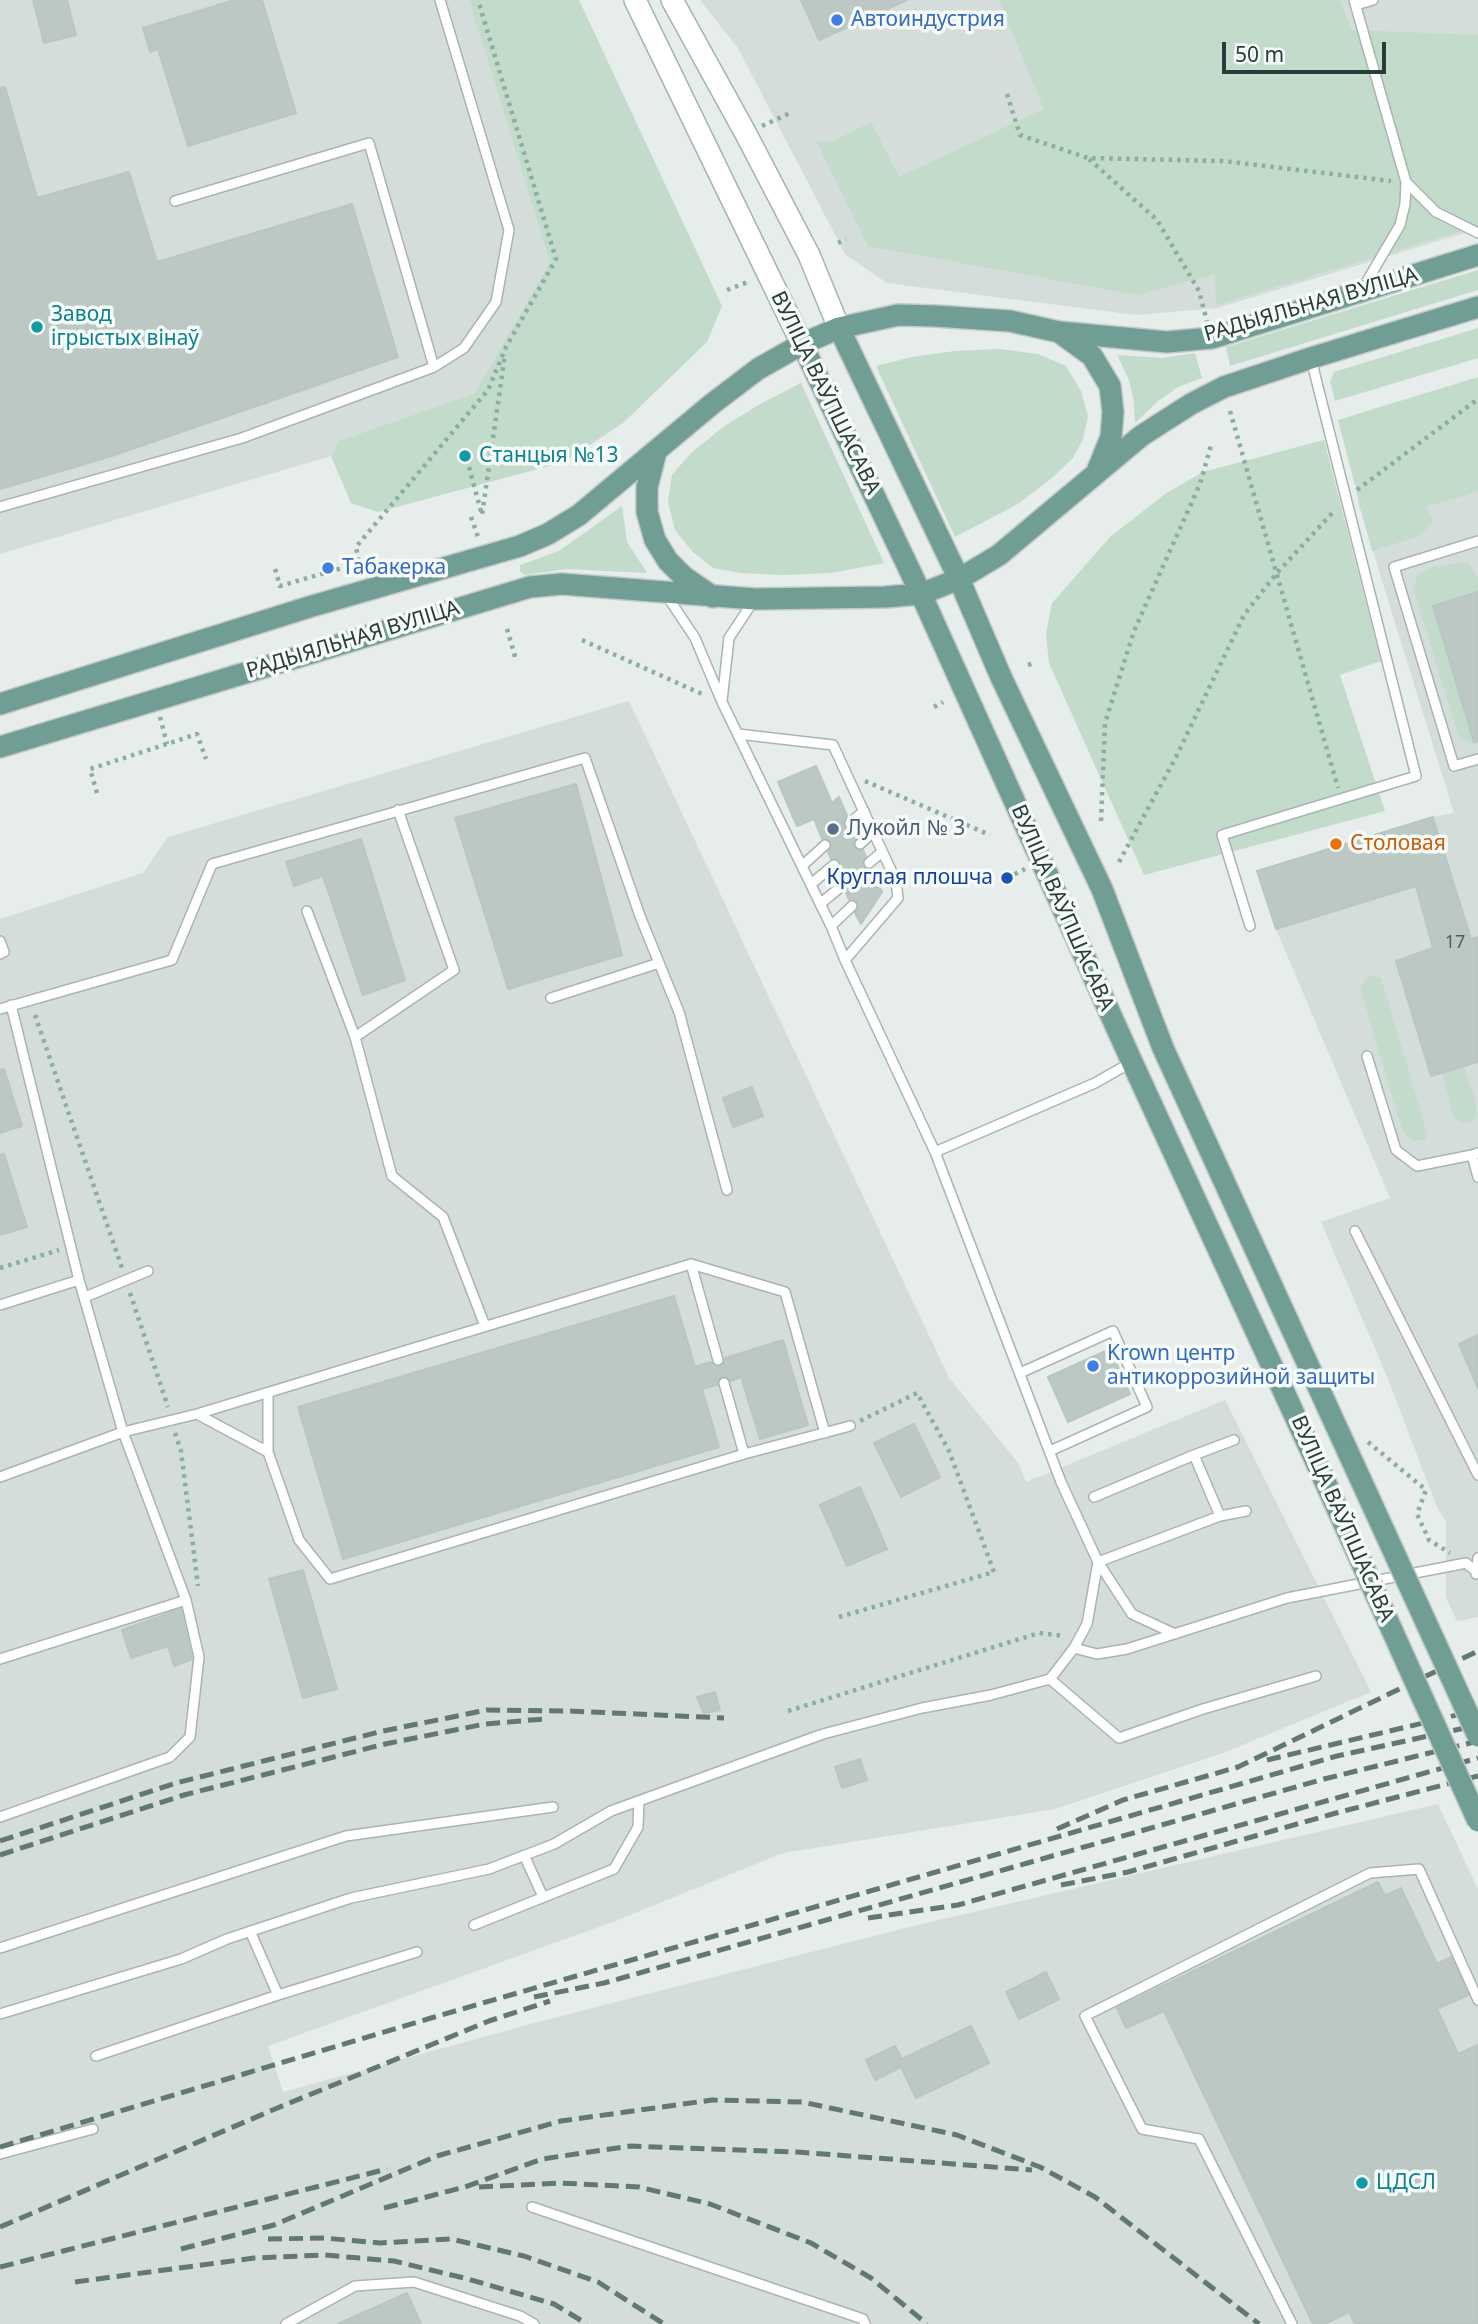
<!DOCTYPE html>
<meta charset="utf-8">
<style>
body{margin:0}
#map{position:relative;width:1478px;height:2324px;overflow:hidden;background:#e6edea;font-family:"Noto Sans",sans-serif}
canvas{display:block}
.scale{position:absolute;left:1222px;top:42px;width:164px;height:32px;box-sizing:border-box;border:4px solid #273d38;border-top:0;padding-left:9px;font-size:21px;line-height:24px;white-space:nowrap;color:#273d38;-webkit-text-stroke:5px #f6faf8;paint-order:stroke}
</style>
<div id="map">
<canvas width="1478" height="2324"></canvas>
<div class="scale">50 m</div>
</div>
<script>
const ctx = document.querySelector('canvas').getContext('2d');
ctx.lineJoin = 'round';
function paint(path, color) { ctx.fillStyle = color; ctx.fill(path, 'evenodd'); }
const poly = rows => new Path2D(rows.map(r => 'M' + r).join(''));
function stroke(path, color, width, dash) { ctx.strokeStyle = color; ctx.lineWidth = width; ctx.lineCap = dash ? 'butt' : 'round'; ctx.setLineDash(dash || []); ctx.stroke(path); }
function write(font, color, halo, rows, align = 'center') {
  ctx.font = font + ' "Noto Sans",sans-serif'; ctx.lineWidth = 7; ctx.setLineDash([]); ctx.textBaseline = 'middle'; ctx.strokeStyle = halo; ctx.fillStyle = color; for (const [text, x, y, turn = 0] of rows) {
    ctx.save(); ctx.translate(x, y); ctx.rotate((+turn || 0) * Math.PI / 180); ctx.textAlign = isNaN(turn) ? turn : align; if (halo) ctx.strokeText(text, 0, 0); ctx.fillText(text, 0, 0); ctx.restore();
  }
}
const built = poly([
 [0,0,469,0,550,262,475,393,339,441,331,456,0,554],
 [700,0,1478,0,1478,229,1217,308,1136,315,887,283,845,254,738,48],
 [1478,462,1478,1617,1457,1621,1446,1597,1446,1522,1437,1507,1388,1379,1321,1222,1390,1198,1276,929,1257,871,1433,817,1454,813,1357,500],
 [629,701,949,1378,1019,1464,1026,1482,1225,1400,1371,1692,1223,1753,1055,1809,783,1853,610,1923,268,2046,283,2092,538,2022,909,1927,1438,1804,1478,1889,1478,2324,0,2324,0,919,143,873,168,837]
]);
const green = poly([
 [469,0,579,0,722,306,707,342,623,423,564,462,378,512,351,503,331,456,339,441,475,393,550,262],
 [999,0,1340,0,1351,30,1478,35,1478,226,1216,305,1215,274,1137,295,868,246,816,141,833,141,871,122,899,177,1044,109],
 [1478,270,1478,290,1230,366,1226,347],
 [1478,328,1478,358,1335,401,1330,382,1334,372],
 [999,349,1038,354,1066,366,1081,391,1088,416,1083,439,1073,458,1052,478,1018,504,955,537,876,366,912,357,955,351],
 [1195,353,1202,378,1178,387,1157,402,1135,423,1134,402,1129,380,1117,355,1162,358],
 [1478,377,1478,492,1427,506,1433,523,1419,536,1372,551,1338,420],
 [801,383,884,563,831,573,782,575,741,573,713,568,693,552,675,530,668,502,672,475,690,454,723,427,762,403],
 [1324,440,1381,661,1340,675,1385,811,1144,875,1049,663,1046,634,1052,603,1110,537,1165,494,1203,472],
 [622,506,627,542,647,573,566,569,524,575,520,571,520,565,559,551],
 [1467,562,1478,578,1478,592,1433,606,1468,724,1478,721,1478,743,1473,745,1459,737,1413,588,1418,575,1432,567],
 [1369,976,1381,978,1426,1130,1426,1139,1413,1141,1402,1129,1360,988],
 [1464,1066,1476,1103,1476,1117,1469,1122,1460,1123,1453,1115,1442,1073]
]);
const building = poly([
 [33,0,67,0,76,35,44,43,33,0],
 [234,0,262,0,296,113,188,146,158,49,150,52,143,28,234,0],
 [801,0,907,0,819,40,801,0],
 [5,87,37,198,129,172,157,262,352,204,398,357,112,456,0,489,0,88,5,87],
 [1478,592,1478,741,1474,742,1433,606,1478,592],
 [816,766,832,803,839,797,847,816,843,825,847,829,853,829,857,837,853,846,857,850,863,850,866,857,862,865,866,869,872,869,875,876,871,884,875,888,880,888,882,892,861,924,855,913,859,904,855,900,849,900,846,892,850,883,846,879,840,879,837,872,841,863,837,859,831,859,828,852,832,846,831,841,822,839,814,819,797,826,778,782,816,766],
 [576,784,622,955,508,989,455,818,576,784],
 [1433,817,1471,939,1478,937,1478,1062,1431,1076,1396,961,1433,948,1416,886,1276,929,1257,871,1433,817],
 [361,839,405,980,363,995,323,876,294,886,286,862,361,839],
 [4,1069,22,1126,0,1133,0,1070,4,1069],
 [752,1087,763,1116,733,1127,723,1098,752,1087],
 [4,1154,27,1227,0,1235,0,1155,4,1154],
 [674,1296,695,1367,711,1362,716,1367,721,1366,725,1362,725,1358,783,1340,808,1425,760,1439,741,1377,731,1381,726,1376,721,1377,717,1385,702,1389,719,1447,343,1559,298,1407,674,1296],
 [1478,1335,1478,1388,1459,1344,1478,1335],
 [1110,1349,1130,1394,1068,1422,1048,1377,1110,1349],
 [914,1424,940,1477,901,1497,874,1443,914,1424],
 [860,1487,887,1549,847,1566,820,1505,860,1487],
 [303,1570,337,1689,303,1698,269,1579,303,1570],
 [181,1609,192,1659,174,1666,168,1646,131,1658,122,1630,181,1609],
 [715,1692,720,1710,704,1713,697,1697,715,1692],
 [860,1759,867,1780,842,1788,835,1767,860,1759],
 [1378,1882,1385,1896,1401,1888,1437,1964,1451,1957,1468,1995,1437,2009,1458,2054,1478,2045,1478,2324,1355,2324,1349,2312,1325,2324,1313,2324,1164,2011,1126,2028,1117,2008,1378,1882],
 [1046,1972,1059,1999,1019,2019,1006,1992,1046,1972],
 [971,2026,989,2063,916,2098,901,2067,875,2080,866,2060,895,2046,902,2059,971,2026],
 [407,2293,421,2324,338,2324,407,2293]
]);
const path = poly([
 [1007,94,1020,135,1088,158,1223,161,1391,181],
 [762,126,790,113],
 [1089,159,1157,220,1199,291,1207,321],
 [838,243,846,239],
 [727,290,748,282],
 [1230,411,1338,788],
 [469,467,482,515,505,354],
 [1357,490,1478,399],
 [471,517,478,537],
 [275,569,280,586,359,563,356,547,488,390,506,347,556,259,478,0],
 [507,629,516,660],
 [582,640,702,694],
 [1028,665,1034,663],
 [934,707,943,702],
 [160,717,167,744],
 [865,781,990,835],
 [97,793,90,769,167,744,197,734,206,759],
 [1101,821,1105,723,1134,631,1200,484,1212,442],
 [1119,862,1176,757,1244,615,1276,574,1335,510],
 [1007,878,1025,869],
 [35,1015,122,1268],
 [0,1268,59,1250],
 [130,1293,168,1407],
 [175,1433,181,1451,198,1586],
 [1368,1442,1426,1490,1417,1514,1429,1540,1450,1553],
 [839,1617,994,1572,949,1451,917,1393,860,1421],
 [788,1711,1039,1633,1065,1636]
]);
const service = poly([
 [1354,0,1406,182,1405,204,1400,225,1363,288],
 [1356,5,1373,0],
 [1406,182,1436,212,1478,233],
 [175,201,369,143,434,367],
 [0,507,242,438,434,367,464,348,496,302,509,230,440,0],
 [1478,541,1394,567,1454,766,1478,759],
 [667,596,695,638,722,702,831,926,845,960,935,1152,1095,1083,1132,1062],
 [722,701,729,638,754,600],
 [738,734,833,745,896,881,898,898,845,960],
 [398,810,454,970,355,1037,392,1176,443,1217,485,1326],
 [850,823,864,811],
 [860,844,873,832],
 [869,863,882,852],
 [802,866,825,845],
 [878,882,891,870],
 [811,884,834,865],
 [820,904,843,885],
 [307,911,355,1037],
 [831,926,852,906],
 [1250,926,1222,835,1416,776,1311,359],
 [0,941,4,952,0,954],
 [551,998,659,963],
 [11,1005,79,1280,123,1432,186,1600],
 [0,1009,172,960,212,864,585,758,640,916,679,1012,727,1190],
 [1367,1056,1396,1150,1417,1166,1472,1155],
 [1478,1153,1472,1155,1478,1177],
 [1355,1231,1478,1475],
 [691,1264,718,1360],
 [85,1297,148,1271],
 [0,1305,79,1280],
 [1020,1373,1113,1331,1147,1407,1050,1451],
 [724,1383,744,1454],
 [268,1393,268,1452],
 [197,1414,268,1452,299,1540,330,1579,744,1454,850,1426],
 [1194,1455,1234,1440],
 [0,1477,123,1432,197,1414,691,1264,785,1292,825,1433],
 [1094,1497,1194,1455,1220,1516],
 [1476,1574,1478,1558],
 [1175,1634,1132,1614,1098,1562,1220,1516,1246,1511],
 [1074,1648,1097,1654,1127,1649,1287,1598,1466,1563,1478,1573],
 [0,1659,186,1600,199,1657,190,1737,170,1757,0,1817],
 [1050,1679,1119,1738,1203,1709,1316,1676],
 [524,1855,543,1897],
 [474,1925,614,1869,638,1827,639,1801],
 [250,1931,278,1995],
 [0,1948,346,1836,553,1807],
 [0,2014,181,1959,227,1939,351,1898,489,1869,554,1844,611,1811,823,1734,922,1708,991,1695,1050,1679,1074,1648,1087,1624,1098,1562,1061,1482,935,1152],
 [96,2056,278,1995,417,1952],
 [0,2154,93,2129],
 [532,2207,863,2319,865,2324],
 [286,2324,355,2286,414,2282,520,2316,534,2324],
 [1292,2324,1199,2139,1142,2129,1085,2016,1370,1873,1419,1869,1478,2000]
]);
const secondary = poly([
 [635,0,802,344],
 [672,0,746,134,809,255,839,328]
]);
const primary = poly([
 [839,328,959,579,1001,677,1102,889,1163,1048,1348,1452],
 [1059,332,1167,342,1212,338,1478,255],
 [802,344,921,594,1132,1062,1318,1466],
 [656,452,647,487,647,512,655,540,668,561,684,577,713,597],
 [0,704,309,607,520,546,548,534,579,515,712,404,758,369,802,344,839,328,898,315,935,316,1010,321,1059,332,1092,356,1110,386,1113,412,1111,437,1098,469],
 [0,747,530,587,562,584,755,599,885,597,921,594,959,579,999,555,1141,436,1191,404,1224,387,1311,358,1478,307]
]);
const rail = poly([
 [1267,1760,1478,1710],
 [1057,1829,1123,1800,1238,1767,1478,1651],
 [0,1841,176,1783,383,1731,487,1710,570,1711,724,1718],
 [0,1855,184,1795,385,1744,485,1724,544,1719],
 [1061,1885,1128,1872,1336,1813,1478,1776],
 [868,1918,958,1905,1478,1758],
 [534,1997,604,1983,1324,1779,1478,1741],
 [0,2147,431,2018,1337,1756,1478,1725],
 [479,2187,560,2183,639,2187,710,2204,811,2243,871,2278,927,2324],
 [384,2208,465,2187,542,2159,631,2146,797,2152,1032,2170],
 [0,2227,275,2109,489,2021,550,2001],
 [268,2239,324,2238,380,2243,451,2239,524,2256,598,2282,664,2324],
 [181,2249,274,2225,437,2156,561,2121,712,2100,802,2102,957,2135,1040,2167,1095,2197,1259,2324],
 [0,2267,387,2169],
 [75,2282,254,2258,324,2255,394,2261,468,2279,554,2304,587,2324]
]);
const primaryBridge = poly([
 [1348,1452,1478,1736],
 [1318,1466,1478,1821]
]);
const markers = [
 [837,20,7,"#3f7fe0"],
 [37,327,7,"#0f9aa8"],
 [465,456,7,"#0f9aa8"],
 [328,568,7,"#3f7fe0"],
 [833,829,7,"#5c6f8a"],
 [1336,844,7,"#e8710a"],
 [1007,878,7,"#1a4fb4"],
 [1093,1366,7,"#3f7fe0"],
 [1362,2183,7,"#0f9aa8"]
];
const numberNames = [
 ["17",1455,943]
];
const shopNames = [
 ["Автоиндустрия",851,20],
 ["Табакерка",342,568],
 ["Krown центр",1107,1354],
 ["антикоррозийной защиты",1107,1378]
];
const streetNames = [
 ["РАДЫЯЛЬНАЯ ВУЛІЦА",1311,305,-16],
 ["ВУЛІЦА ВАЎПШАСАВА",825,393,64],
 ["РАДЫЯЛЬНАЯ ВУЛІЦА",353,640,-17],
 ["ВУЛІЦА ВАЎПШАСАВА",1062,908,66],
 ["ВУЛІЦА ВАЎПШАСАВА",1342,1519,66]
];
const cultureNames = [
 ["Завод",51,315],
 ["ігрыстых вінаў",51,339],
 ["Станцыя №13",479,456],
 ["ЦДСЛ",1376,2183]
];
const serviceNames = [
 ["Лукойл № 3",847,829]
];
const foodNames = [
 ["Столовая",1350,844]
];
const transitNames = [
 ["Круглая плошча",993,878]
];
paint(built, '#d4ddd9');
paint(green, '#c2dbca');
paint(building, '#bcc8c4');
stroke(building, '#b9c6c1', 2);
stroke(service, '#a9b5b1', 12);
stroke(secondary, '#a3b5af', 24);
stroke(primary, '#c3c9c7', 24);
stroke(path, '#8aada4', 4.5, [3.5, 5]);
stroke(service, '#fff', 9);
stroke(secondary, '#fff', 21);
stroke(primary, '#709d94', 21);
stroke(rail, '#627873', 5, [14, 7]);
stroke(primaryBridge, '#c3c9c7', 24, []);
stroke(primaryBridge, '#709d94', 21);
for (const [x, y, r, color] of markers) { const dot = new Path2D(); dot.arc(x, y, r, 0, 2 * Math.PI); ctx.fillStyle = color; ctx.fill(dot); stroke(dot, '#f6faf8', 2.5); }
write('18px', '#4c605b', null, numberNames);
write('21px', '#366cbe', '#f6faf8', shopNames, 'left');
write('21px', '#273d38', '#f6faf8', streetNames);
write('21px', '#0d838f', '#f6faf8', cultureNames, 'left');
write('21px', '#4e5e75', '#f6faf8', serviceNames, 'left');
write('21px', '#c56008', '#f6faf8', foodNames, 'left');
write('21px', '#164399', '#f6faf8', transitNames, 'right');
</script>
